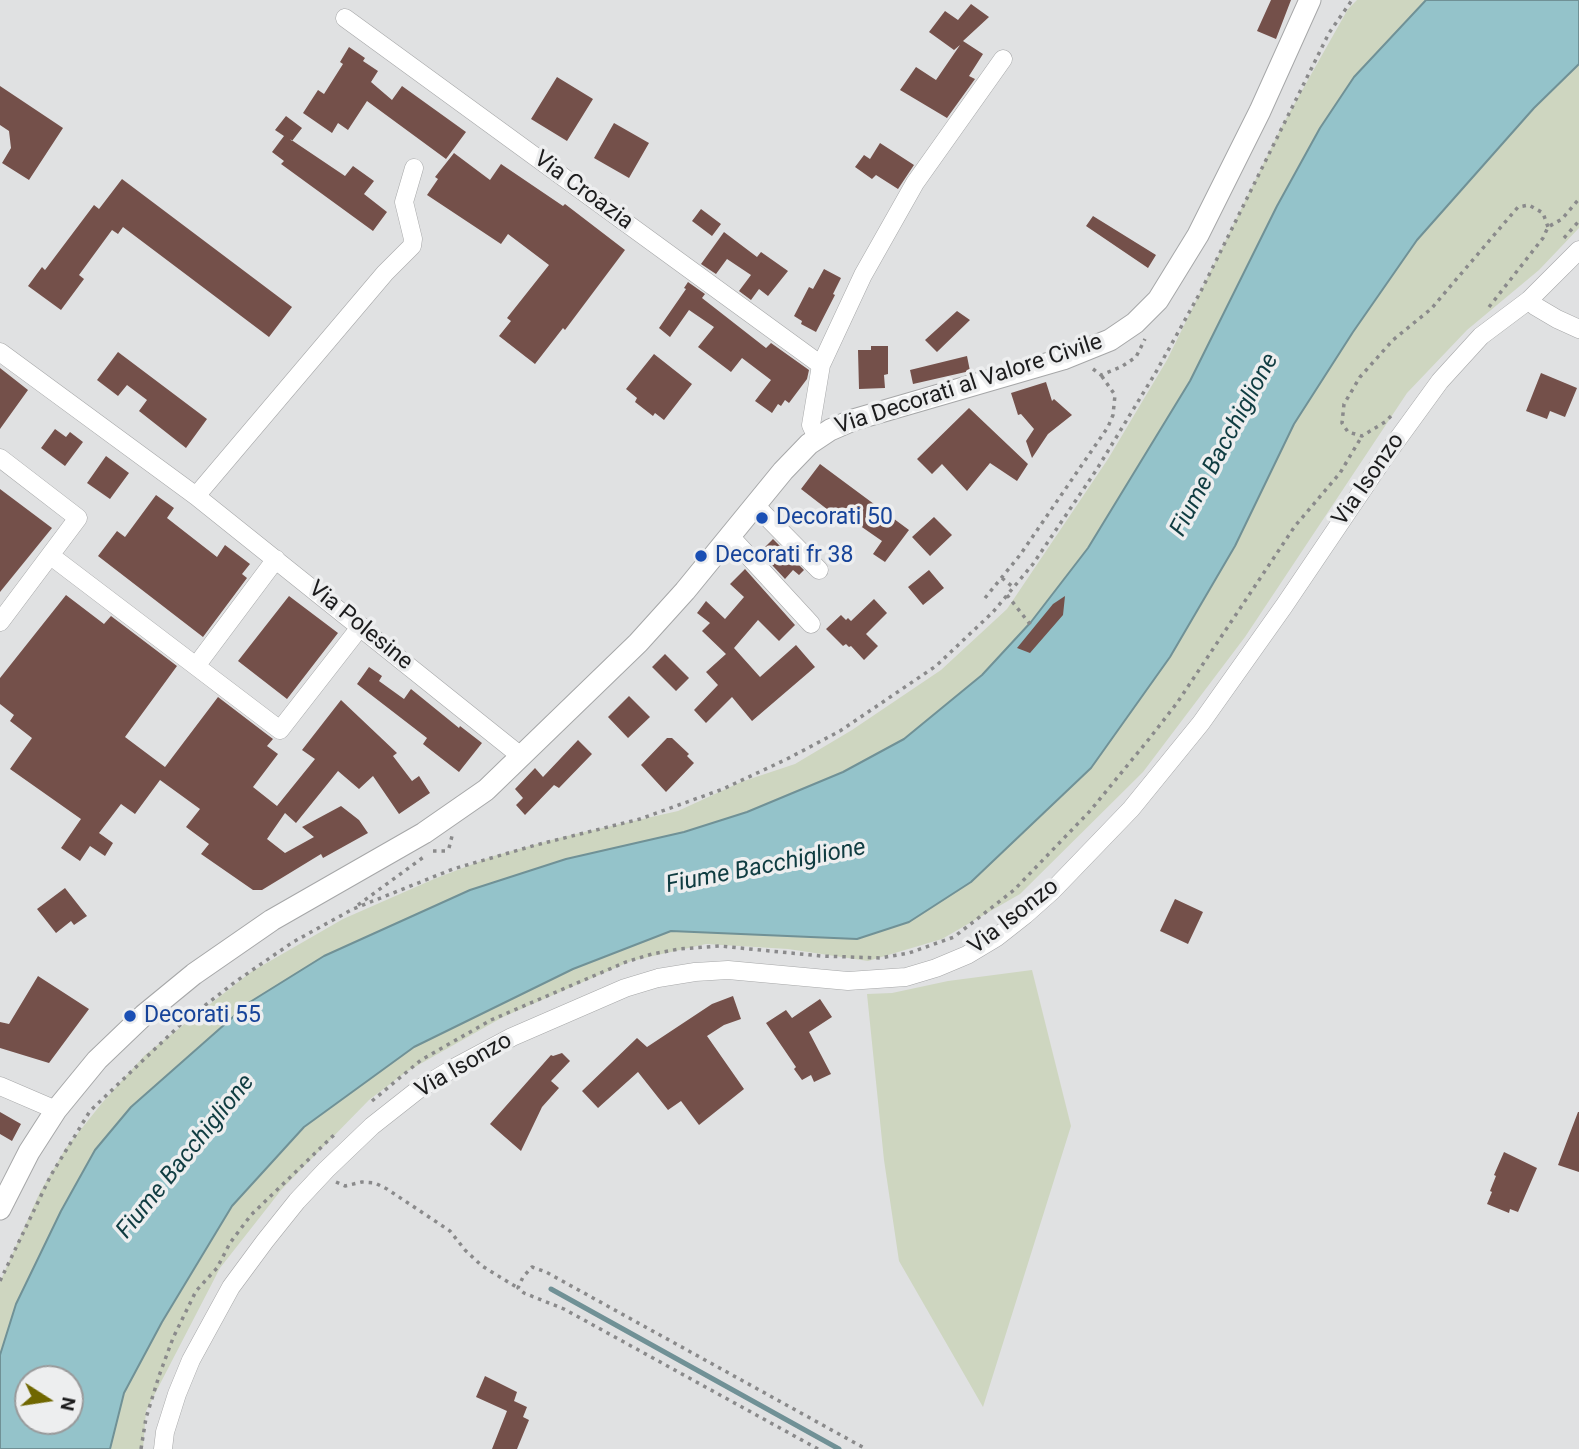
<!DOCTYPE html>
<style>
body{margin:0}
#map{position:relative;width:1579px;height:1449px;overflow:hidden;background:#e0e1e2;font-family:Roboto,sans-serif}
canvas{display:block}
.north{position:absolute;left:14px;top:1365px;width:70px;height:70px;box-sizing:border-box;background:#edeeef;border:2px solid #999a9b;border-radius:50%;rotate:102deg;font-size:19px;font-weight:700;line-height:28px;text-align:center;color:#1c1c1d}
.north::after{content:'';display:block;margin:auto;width:24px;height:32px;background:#706700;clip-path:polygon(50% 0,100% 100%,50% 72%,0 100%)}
</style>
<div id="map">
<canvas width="1579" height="1449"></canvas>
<div class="north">N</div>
</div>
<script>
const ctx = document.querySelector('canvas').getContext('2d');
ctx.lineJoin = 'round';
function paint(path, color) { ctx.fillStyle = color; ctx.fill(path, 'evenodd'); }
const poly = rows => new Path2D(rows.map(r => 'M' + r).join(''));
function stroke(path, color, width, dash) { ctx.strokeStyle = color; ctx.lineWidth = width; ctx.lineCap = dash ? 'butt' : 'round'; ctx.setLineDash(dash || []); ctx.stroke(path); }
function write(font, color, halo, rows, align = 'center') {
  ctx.font = font + ' Roboto,sans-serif'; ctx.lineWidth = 7; ctx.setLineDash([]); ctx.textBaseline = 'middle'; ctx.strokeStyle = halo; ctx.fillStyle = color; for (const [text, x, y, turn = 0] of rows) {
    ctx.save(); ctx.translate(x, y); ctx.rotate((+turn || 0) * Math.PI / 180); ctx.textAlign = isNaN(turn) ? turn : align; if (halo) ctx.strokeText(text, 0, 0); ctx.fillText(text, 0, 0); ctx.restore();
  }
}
const green = poly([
 [1357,0,1579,0,1579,228,1539,270,1467,330,1407,393,1245,637,1143,772,1020,894,942,939,868,961,788,949,706,944,631,961,503,1017,406,1072,369,1100,282,1189,220,1268,146,1411,143,1449,0,1449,0,1282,40,1192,66,1148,102,1103,145,1055,251,972,343,919,434,879,494,856,563,837,678,811,741,782,795,764,852,730,941,670,1007,609,1108,459,1167,360,1282,126,1348,9],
 [28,1379,70,1379,70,1421,28,1421],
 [1032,970,1071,1126,983,1407,899,1261,884,1160,867,994,892,993,948,981]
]);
const water = poly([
 [1426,0,1579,0,1579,64,1534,108,1417,240,1353,332,1294,424,1235,546,1170,657,1091,768,971,882,909,922,857,939,671,931,573,969,414,1047,304,1127,232,1206,162,1322,124,1393,110,1449,0,1449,0,1355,16,1304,61,1211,95,1150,131,1107,250,1002,324,956,470,890,566,859,684,832,747,812,843,772,904,739,982,675,1031,622,1088,548,1190,381,1277,206,1320,128,1354,77,1426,0],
 [28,1379,70,1379,70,1421,28,1421,28,1379]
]);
const stream = poly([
 [551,1289,839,1449]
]);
const building = poly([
 [1271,0,1291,0,1276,39,1257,31],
 [971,4,989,17,963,41,983,54,969,76,975,79,947,118,900,90,916,67,936,80,960,45,954,50,929,32,945,11,958,20],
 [349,47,365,58,363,61,378,71,371,82,392,100,402,86,466,132,446,159,367,101,348,130,338,123,332,133,303,113,318,90,324,94,343,64,340,62],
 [557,77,593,99,567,141,531,119],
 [0,86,63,128,29,180,2,163,11,148,9,131,0,125],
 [286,116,302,128,292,141,290,139,345,176,353,166,374,181,364,194,387,212,373,231,281,164,284,161,272,152,284,136,275,130],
 [614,123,649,143,629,178,594,158],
 [880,143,914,165,898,189,876,175,872,179,855,167,864,155,870,159],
 [454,153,490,180,501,164,563,206,565,204,625,250,565,330,563,328,535,364,499,336,511,321,507,318,549,265,508,234,501,244,427,195,438,179,435,177],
 [122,179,292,307,269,337,123,227,118,234,112,230,79,275,84,279,61,310,28,286,42,267,45,270,94,205,99,209],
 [701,209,721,224,712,236,692,221],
 [1093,216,1156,255,1148,268,1086,226],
 [724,232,757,257,761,252,788,271,768,296,759,289,751,300,739,291,751,275,727,259,716,274,701,264],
 [824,269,841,278,833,294,835,295,816,332,801,324,802,321,794,316,809,287,813,289],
 [688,282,705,294,702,298,766,348,771,343,809,370,807,379,789,403,785,400,781,406,778,404,772,413,755,401,771,380,742,358,731,372,698,347,714,327,689,310,670,337,659,328,686,289,684,288],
 [957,311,970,320,937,352,925,340],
 [871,346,888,346,888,374,884,375,885,388,859,389,858,350,871,350],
 [118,352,207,419,186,448,139,411,147,400,127,385,118,396,97,380],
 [654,354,692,384,664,420,655,413,653,416,635,402,637,398,626,389],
 [967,356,970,371,913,384,910,370],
 [0,368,28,390,0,429],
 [1541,373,1577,388,1565,417,1550,411,1547,419,1526,411],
 [1046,382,1052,401,1054,399,1072,415,1048,434,1032,458,1026,441,1034,429,1021,414,1018,415,1011,393],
 [969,408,1028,464,1017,481,990,463,967,491,942,464,932,474,917,459],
 [55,429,66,437,70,432,83,442,65,466,41,448],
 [106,456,129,473,110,499,87,483],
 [820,464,909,530,885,562,873,554,882,541,846,516,841,520,801,489],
 [0,489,52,528,0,592],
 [156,495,174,508,167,518,217,557,225,545,250,564,242,574,247,578,203,637,98,556,117,531,125,537],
 [934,517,952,535,930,556,912,537],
 [773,539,804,570,799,575,793,570,785,579,760,552],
 [745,569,795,625,779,641,758,620,734,648,760,677,796,645,815,667,752,721,732,697,706,723,694,710,718,685,706,672,726,654,702,631,710,623,697,613,706,601,725,619,744,597,730,584],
 [929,570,944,588,923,605,908,587],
 [66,595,104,624,111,616,177,666,125,737,165,767,218,697,273,739,267,746,278,754,253,787,277,806,315,759,302,750,341,700,397,753,393,756,412,781,419,776,430,793,399,814,373,776,359,789,338,771,296,823,285,813,267,839,285,853,314,837,302,827,341,806,359,820,368,833,323,858,321,854,262,890,253,890,201,854,209,844,186,827,200,809,160,780,135,814,121,804,99,833,113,843,105,856,90,846,80,861,61,848,81,819,10,769,32,738,10,721,14,715,0,704,0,678],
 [289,596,338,633,287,699,238,661],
 [1065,596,1063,615,1030,653,1017,648,1053,604],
 [874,599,887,613,866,634,878,646,864,660,851,646,849,647,846,644,843,646,826,629,841,615,846,620,848,618,851,621],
 [665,654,689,678,676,691,652,667],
 [369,667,382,676,379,681,404,699,411,689,459,728,460,726,482,743,459,772,423,744,427,738,357,684],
 [629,696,650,717,628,738,608,717],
 [667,738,672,738,689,754,687,756,694,763,666,792,641,765],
 [578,740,592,754,559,788,554,785,525,815,516,805,523,798,515,789,535,768,543,777],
 [65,888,87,916,74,925,71,921,56,933,37,909],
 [1175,899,1203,912,1188,944,1160,931],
 [38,976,89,1009,49,1063,0,1048,0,1022,9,1024],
 [733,996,741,1019,724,1025,707,1036,744,1089,699,1125,681,1101,668,1110,638,1072,598,1108,582,1091,637,1038,647,1047,712,1004],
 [820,999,832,1017,809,1032,831,1074,814,1082,811,1075,802,1080,794,1069,796,1067,766,1023,786,1010,792,1018],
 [562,1053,570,1061,551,1081,559,1088,542,1107,521,1151,490,1124,551,1055,553,1056],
 [0,1112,21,1124,12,1141,0,1134],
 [1578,1112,1579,1112,1579,1172,1558,1165],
 [1504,1152,1537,1168,1518,1212,1510,1209,1509,1213,1487,1204,1492,1192,1490,1191,1496,1176,1494,1175],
 [485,1376,517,1392,514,1401,527,1407,523,1417,529,1420,517,1449,492,1449,507,1411,476,1397]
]);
const path = poly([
 [1564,238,1579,221],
 [1489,307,1543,238,1548,227,1562,219,1579,199],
 [1093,369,1101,375,1121,367,1136,357,1145,339],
 [1391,416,1385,422,1362,436,1348,432,1342,423,1344,404,1360,377,1393,340,1431,309,1518,207,1529,205,1543,213,1548,227],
 [1002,578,1014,588],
 [1007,595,1033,628],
 [985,598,1020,555,1108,427,1113,415,1115,395,1101,375],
 [433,851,445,851,449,848,452,836],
 [358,905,425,856],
 [372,1101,421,1060,491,1020,626,962,652,954,679,949,720,946,821,956,880,958,909,953,954,937,1014,890,1090,811,1149,739,1177,703,1295,526,1340,473,1362,436],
 [336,1182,345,1186,362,1182,375,1183,387,1189,450,1231,465,1250,482,1266,518,1288],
 [0,1281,51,1175,90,1111,180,1025,235,982,293,942,353,909,453,869,536,845,640,819,723,789,787,759,840,731,936,666,993,612,1033,564,1097,469,1156,372,1201,291,1329,33,1352,0],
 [141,1449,146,1418,159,1376,173,1338,196,1291,217,1268,230,1243,251,1215,337,1132],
 [818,1449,564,1309,524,1293,518,1288,523,1277,532,1267,546,1272,866,1449]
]);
const minor = poly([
 [345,18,821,365],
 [1529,300,1535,306,1557,319,1579,329],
 [0,352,196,496,522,757],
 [817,438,811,425,821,365,863,275,915,183,1003,59],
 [0,458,78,518,0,622],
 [196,496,385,273,412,246,413,239,404,202,414,168],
 [755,505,819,570],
 [730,536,811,624],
 [51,556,280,730,361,626],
 [196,666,276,559],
 [0,1086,56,1110],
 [163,1449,165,1432,177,1394,191,1360,231,1287,265,1241,297,1201,326,1170,372,1126,419,1089,452,1069,512,1037,625,988,658,978,695,972,728,970,848,981,906,977,936,968,967,955,997,937,1025,915,1052,891,1131,809,1201,723,1284,606,1384,458,1440,381,1481,336,1529,300,1579,250]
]);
const tertiary = poly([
 [0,1209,29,1152,56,1110,97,1060,144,1015,194,974,272,920,424,833,486,790,638,643,685,591,783,471,809,444,830,430,853,420,1063,359,1110,340,1135,323,1158,300,1198,235,1260,111,1310,0]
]);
const markers = [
 [762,518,7,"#1a4fb4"],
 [701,556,7,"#1a4fb4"],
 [130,1016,7,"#1a4fb4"]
];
const streetNames = [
 ["Via Croazia",583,191,36],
 ["Via Decorati al Valore Civile",969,385,-18],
 ["Via Isonzo",1369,480,-55],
 ["Via Polesine",360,626,39],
 ["Via Isonzo",1014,917,-38],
 ["Via Isonzo",464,1066,-30]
];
const transitNames = [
 ["Decorati 50",776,518],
 ["Decorati fr 38",715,556],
 ["Decorati 55",144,1016]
];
const waterNames = [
 ["Fiume Bacchiglione",1225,445,-62],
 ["Fiume Bacchiglione",766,867,-11],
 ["Fiume Bacchiglione",186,1157,-51]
];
paint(green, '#ced6c0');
paint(water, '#94c3ca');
stroke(water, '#709196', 2);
stroke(stream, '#709196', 5);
paint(building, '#74504a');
stroke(minor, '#a6a7a8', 19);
stroke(tertiary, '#a6a7a8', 23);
stroke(path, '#8a8a8b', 3.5, [3.5, 5]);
stroke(minor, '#fff', 18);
stroke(tertiary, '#fff', 21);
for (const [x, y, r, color] of markers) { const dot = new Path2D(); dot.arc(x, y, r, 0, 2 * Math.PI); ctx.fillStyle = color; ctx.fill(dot); stroke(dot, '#edeeef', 2.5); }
write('23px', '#1c1c1d', '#edeeef', streetNames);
write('23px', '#164399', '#edeeef', transitNames, 'left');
write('italic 24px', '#0f3c41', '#edeeef', waterNames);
</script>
